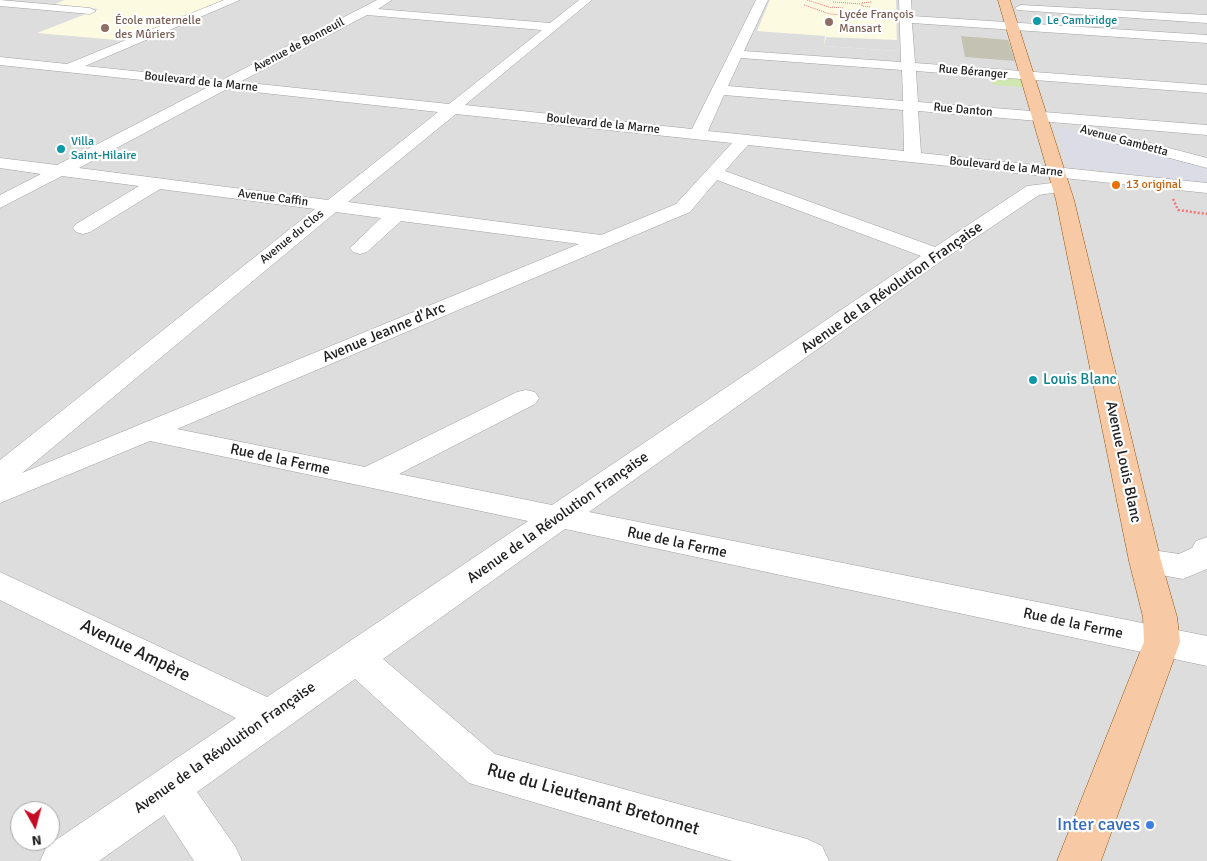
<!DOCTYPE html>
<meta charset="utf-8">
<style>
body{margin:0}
#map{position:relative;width:1207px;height:861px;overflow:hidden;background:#f0ebe7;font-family:Signika,sans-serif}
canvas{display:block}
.north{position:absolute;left:10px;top:801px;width:50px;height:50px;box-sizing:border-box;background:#fff;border:1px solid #a6a6a6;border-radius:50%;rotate:173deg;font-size:14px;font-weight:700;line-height:20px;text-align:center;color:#202020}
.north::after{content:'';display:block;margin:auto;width:18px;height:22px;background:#c40b22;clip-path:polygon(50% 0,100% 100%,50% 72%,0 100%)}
</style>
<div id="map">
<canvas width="1207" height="861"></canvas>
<div class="north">N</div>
</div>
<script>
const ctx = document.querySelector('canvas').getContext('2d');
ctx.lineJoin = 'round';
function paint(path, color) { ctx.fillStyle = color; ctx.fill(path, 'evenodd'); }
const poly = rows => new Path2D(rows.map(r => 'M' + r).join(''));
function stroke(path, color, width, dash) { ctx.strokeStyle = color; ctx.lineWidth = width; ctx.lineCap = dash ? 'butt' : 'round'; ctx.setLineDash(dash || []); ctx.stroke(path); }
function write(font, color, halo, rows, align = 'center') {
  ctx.font = font + ' Signika,sans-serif'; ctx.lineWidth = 4.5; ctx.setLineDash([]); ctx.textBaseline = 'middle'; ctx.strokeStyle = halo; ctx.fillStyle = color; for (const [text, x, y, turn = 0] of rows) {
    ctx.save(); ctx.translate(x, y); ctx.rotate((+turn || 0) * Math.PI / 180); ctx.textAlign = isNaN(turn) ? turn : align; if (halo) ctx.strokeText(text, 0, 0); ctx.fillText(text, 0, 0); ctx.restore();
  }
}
const residential = poly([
 [0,0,1207,0,1207,861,0,861],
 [20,811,50,811,50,841,20,841]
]);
const education = poly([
 [65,0,226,0,189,15,178,16,169,20,170,24,128,41,37,33,99,9,55,4],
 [770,0,896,0,897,51,824,46,825,36,757,31]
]);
const construction = poly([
 [961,36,1008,40,1015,61,965,57]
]);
const grass = poly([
 [991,76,1021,78,1023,87,993,85]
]);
const parking = poly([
 [826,37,897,40,897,51,824,46]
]);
const plaza = poly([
 [1058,128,1066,128,1207,165,1207,186,1074,168,1069,164,1056,130]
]);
const pathFar1 = poly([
 [807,0,832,8],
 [833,2,862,4,862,6,871,7],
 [862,3,871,2],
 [804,5,830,14,871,17],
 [832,7,843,8]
]);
const path = poly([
 [1173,199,1178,210,1207,214]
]);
const minor = poly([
 [0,0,90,8,96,11,90,14,0,6,0,0],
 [224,0,240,0,85,66,222,80,377,0,392,0,378,9,550,23,579,0,592,0,465,105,692,129,756,0,768,0,744,51,901,62,899,0,911,0,912,16,1207,35,1207,43,912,23,915,63,1207,85,1207,93,916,71,918,102,1207,125,1207,135,918,111,921,153,1207,183,1207,193,748,145,725,171,935,247,1027,186,1060,182,1066,183,1069,187,1066,191,1039,195,944,259,589,512,1207,636,1207,666,565,529,383,659,495,754,807,839,822,846,829,861,732,861,469,783,355,679,197,792,235,846,242,861,194,861,164,815,99,861,40,861,47,846,236,718,0,600,0,572,267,697,528,521,150,441,0,503,0,460,315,209,160,189,90,232,83,234,76,232,73,228,76,224,139,186,62,176,0,208,0,195,41,174,0,168,0,158,57,165,208,87,0,65,0,57,67,64,224,0],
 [367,15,542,30,449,104,240,82,367,15],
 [741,58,902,70,903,101,728,86,741,58],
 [227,89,438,112,328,200,79,168,227,89],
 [724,95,903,110,904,151,708,131,724,95],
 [456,114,732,143,676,204,601,235,348,202,456,114],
 [717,180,921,256,552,505,399,474,535,404,539,398,535,392,526,390,517,392,365,467,177,429,690,212,717,180],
 [336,212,381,218,350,248,353,252,360,254,367,252,401,221,579,244,22,473,336,212],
 [1021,5,1207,15,1207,23,1017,10,1015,8,1021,5],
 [1097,129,1207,158,1207,168,1091,137,1089,134,1091,131,1097,129],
 [1207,537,1207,569,1183,579,1134,570,1129,561,1134,552,1145,549,1179,554,1192,548,1196,541,1207,537]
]);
const major = poly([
 [998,0,1010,0,1074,200,1161,561,1177,617,1180,642,1101,861,1057,861,1144,642,1143,617,1129,561,1056,200,998,0]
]);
const markers = [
 [1037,21,5,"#0f9aa8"],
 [829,22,5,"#8d6e63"],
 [105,28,5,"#8d6e63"],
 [61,149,5,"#0f9aa8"],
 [1116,185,5,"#e8710a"],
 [1033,380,5,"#0f9aa8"],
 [1150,825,5,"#3f7fe0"]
];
const farEducationnames = [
 ["Lycée François",839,15],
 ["Mansart",839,29],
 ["École maternelle",115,21],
 ["des Mûriers",115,35]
];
const farCulturenames = [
 ["Le Cambridge",1047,21],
 ["Villa",71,142],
 ["Saint-Hilaire",71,156]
];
const farStreetnames = [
 ["Avenue de Bonneuil",299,45,-28],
 ["Rue Béranger",973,72,5],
 ["Boulevard de la Marne",201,82,6],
 ["Rue Danton",963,110,5],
 ["Boulevard de la Marne",603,124,6],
 ["Avenue Gambetta",1124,141,15],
 ["Boulevard de la Marne",1006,167,6],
 ["Avenue Caffin",273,198,7],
 ["Avenue du Clos",292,237,-39]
];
const farFoodnames = [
 ["13 original",1126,185]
];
const streetNames = [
 ["Avenue de la Révolution Française",892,288,-35],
 ["Avenue Jeanne d'Arc",384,333,-23],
 ["Rue de la Ferme",280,460,12],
 ["Avenue Louis Blanc",1123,462,78],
 ["Avenue de la Révolution Française",558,518,-35],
 ["Rue de la Ferme",677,543,12],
 ["Rue de la Ferme",1073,624,12],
 ["Avenue de la Révolution Française",225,748,-35]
];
const cultureNames = [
 ["Louis Blanc",1043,380]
];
const nearStreetnames = [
 ["Avenue Ampère",135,651,26],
 ["Rue du Lieutenant Bretonnet",593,800,16]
];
const nearShopnames = [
 ["Inter caves",1140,825]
];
paint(residential, '#dedddd');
paint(education, '#fdfae2');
paint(construction, '#c4c2b2');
paint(grass, '#d1e7b0');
paint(parking, '#dcdcdc');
paint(plaza, '#dbdce5');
stroke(minor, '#a1a1a1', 1);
stroke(major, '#935409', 1);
stroke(pathFar1, '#f27577', 1, [1, 1]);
stroke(path, '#f27577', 2.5, [2, 2]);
paint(minor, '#fff');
paint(major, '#f7c9a4');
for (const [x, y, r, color] of markers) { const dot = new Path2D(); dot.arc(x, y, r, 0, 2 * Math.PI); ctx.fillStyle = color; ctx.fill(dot); stroke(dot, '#fff', 2); }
write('12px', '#785e54', '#fff', farEducationnames, 'left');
write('12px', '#0d838f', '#fff', farCulturenames, 'left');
write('12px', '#202020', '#fff', farStreetnames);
write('12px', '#c56008', '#fff', farFoodnames, 'left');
write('15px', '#202020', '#fff', streetNames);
write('15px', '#0d838f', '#fff', cultureNames, 'left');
write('18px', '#202020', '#fff', nearStreetnames);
write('18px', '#366cbe', '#fff', nearShopnames, 'right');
</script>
